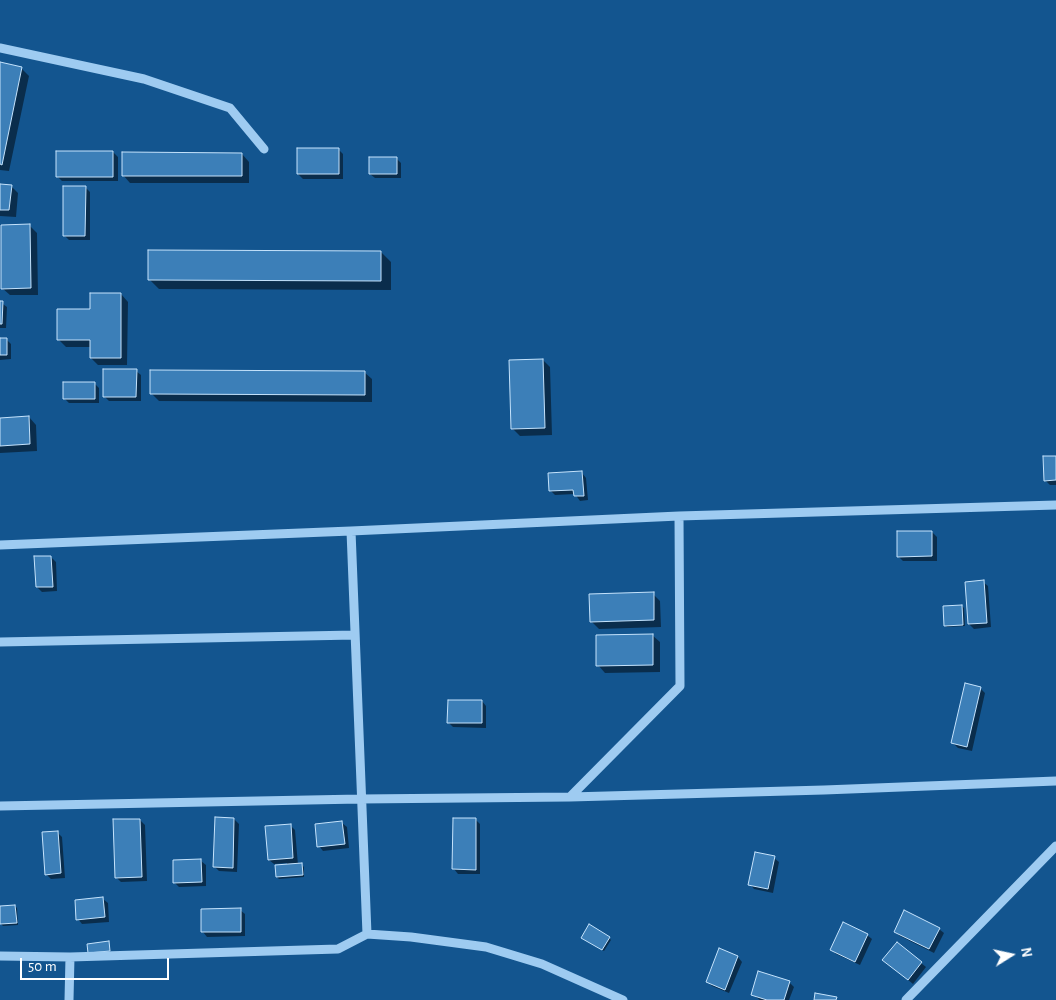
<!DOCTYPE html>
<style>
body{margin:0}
#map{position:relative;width:1056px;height:1000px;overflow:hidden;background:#13558f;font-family:"Alegreya Sans",sans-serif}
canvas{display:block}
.north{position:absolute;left:986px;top:930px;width:50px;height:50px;-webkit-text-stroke:4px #13558f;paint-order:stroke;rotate:80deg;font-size:14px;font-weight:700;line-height:20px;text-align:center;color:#fff}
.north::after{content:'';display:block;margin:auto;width:18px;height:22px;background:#fff;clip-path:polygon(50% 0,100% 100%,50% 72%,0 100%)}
.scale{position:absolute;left:20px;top:958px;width:149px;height:22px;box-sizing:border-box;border:2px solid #fff;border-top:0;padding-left:6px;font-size:15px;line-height:18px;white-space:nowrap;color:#fff;-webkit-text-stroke:4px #13558f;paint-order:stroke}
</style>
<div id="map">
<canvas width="1056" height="1000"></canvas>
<div class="north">N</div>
<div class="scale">50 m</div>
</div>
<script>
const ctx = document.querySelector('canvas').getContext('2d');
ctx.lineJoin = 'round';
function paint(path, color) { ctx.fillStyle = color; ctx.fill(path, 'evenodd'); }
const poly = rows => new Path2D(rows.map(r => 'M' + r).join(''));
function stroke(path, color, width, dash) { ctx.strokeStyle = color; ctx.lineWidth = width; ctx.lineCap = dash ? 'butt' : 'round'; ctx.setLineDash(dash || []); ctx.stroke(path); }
const shadow = poly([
 [0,64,21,68,29,76,9,171,0,170],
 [339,150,343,154,343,179,303,179,298,174],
 [113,152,118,157,118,181,62,181,57,176],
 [242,154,249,162,249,183,130,183,123,175],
 [396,158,401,163,401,178,375,178,370,174],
 [0,185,11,186,18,193,16,217,0,216],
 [85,187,90,192,90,240,69,240,64,235],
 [30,226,37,233,38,295,10,295,2,288],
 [381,252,391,262,391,290,159,289,149,279],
 [121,294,128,302,127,365,98,365,91,358,91,347,66,347,58,339,91,311],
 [0,302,7,307,6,328,0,328],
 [0,339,6,339,11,344,11,359,0,360],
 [543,360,550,367,552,435,520,436,512,428],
 [136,371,141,375,141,401,109,401,104,396],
 [364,372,372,379,372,402,159,401,151,393],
 [94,383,99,388,99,403,69,403,64,398],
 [29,417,36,425,37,451,0,453,0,419],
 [1056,457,1056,485,1050,485,1045,480],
 [582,473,586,478,588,500,580,501,575,494,555,495,551,491],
 [932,532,937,537,937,561,903,561,898,556],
 [51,557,56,562,57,591,42,592,37,587],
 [983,582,988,586,991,627,974,629,969,624],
 [653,594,660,601,661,627,599,629,591,621],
 [962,606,964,608,965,626,947,627,945,625],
 [652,635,660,642,660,672,605,673,598,665],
 [980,688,985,693,972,751,958,748,953,743],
 [482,701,486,706,486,728,453,727,449,723],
 [234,819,239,824,237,872,219,871,214,866],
 [475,819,480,824,480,874,458,874,454,869],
 [140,820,145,825,147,881,121,882,116,877],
 [342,823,347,827,349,848,323,851,319,846],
 [290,825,295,830,298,865,302,865,304,867,304,877,279,879,277,877,287,866,287,863,274,864,269,860],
 [57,832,62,837,65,878,51,879,46,874],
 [774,858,779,862,773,893,754,889,750,884],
 [201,861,206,865,206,886,179,887,174,882],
 [103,899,108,903,109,922,82,924,78,919],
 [15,906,17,908,18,925,3,926,1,924,0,907],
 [240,910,245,914,245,936,207,937,203,932],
 [939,929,944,933,934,953,900,936,895,932],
 [867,935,872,939,860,965,836,954,832,950],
 [609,938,611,940,604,951,585,940],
 [720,950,738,957,742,962,729,993,712,986,707,981],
 [921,963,926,967,913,984,889,964],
 [789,982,794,987,789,1000,760,1000,752,994]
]);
const building = poly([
 [0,62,22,67,2,165,0,164,0,62],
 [297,148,339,148,339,174,297,174,297,148],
 [56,151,113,151,113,177,56,177,56,151],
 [122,152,242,153,242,176,122,176,122,152],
 [369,157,397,157,397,174,369,174,369,157],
 [0,184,12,185,9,210,0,210,0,184],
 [63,186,86,186,85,236,63,236,63,186],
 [30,224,31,288,1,289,1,225,30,224],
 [148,250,381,251,381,281,148,280,148,250],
 [90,293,121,293,121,358,90,358,90,340,57,340,57,309,90,309,90,293],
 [0,301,3,301,2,324,0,324,0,301],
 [0,338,7,338,7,355,0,355,0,338],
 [543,359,545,428,511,429,509,360,543,359],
 [103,369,137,369,136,397,103,397,103,369],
 [150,370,365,371,365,395,150,394,150,370],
 [63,382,95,382,95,399,63,399,63,382],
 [29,416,30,444,0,446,0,418,29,416],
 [1043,456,1056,456,1056,480,1044,481,1043,456],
 [582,471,584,496,574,496,573,490,549,491,548,473,582,471],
 [897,531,932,531,932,556,897,557,897,531],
 [34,556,51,556,53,587,36,587,34,556],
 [984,580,987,623,968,624,965,582,984,580],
 [654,592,654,620,590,622,589,594,654,592],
 [962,605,963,625,944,626,943,606,962,605],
 [653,634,653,665,596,666,596,635,653,634],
 [965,683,981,687,967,747,951,743,965,683],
 [448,700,482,700,482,723,447,723,448,700],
 [215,817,234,818,233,868,213,867,215,817],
 [453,818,476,818,476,870,452,869,453,818],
 [113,819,140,819,142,877,115,878,113,819],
 [342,821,345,844,317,847,315,824,342,821],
 [291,824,293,858,268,860,265,826,291,824],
 [58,831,61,873,45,875,42,832,58,831],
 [755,852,775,856,768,889,748,885,755,852],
 [201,859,202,882,173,883,173,860,201,859],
 [302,863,303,875,276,877,275,865,302,863],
 [103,897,105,917,76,920,75,900,103,897],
 [15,905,17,923,0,924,0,906,15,905],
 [241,908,241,932,201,932,201,909,241,908],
 [904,910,940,928,929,949,894,932,904,910],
 [843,922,868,934,855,962,830,950,843,922],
 [589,924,610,937,602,950,581,938,589,924],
 [109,941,110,951,88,953,87,944,109,941],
 [897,942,922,962,908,980,882,960,897,942],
 [719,948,738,956,725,990,706,982,719,948],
 [758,971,790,981,784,1000,767,1000,751,995,758,971],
 [815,993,837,997,836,1000,814,1000,815,993]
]);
const minor = poly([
 [0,48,144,79,230,108,264,149],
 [0,545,351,531,679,516,1056,505],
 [0,642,355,635],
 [570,797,680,686,679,516],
 [0,806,360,799,570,797,824,790,1056,781],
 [367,934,411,937,486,947,542,964,623,1000],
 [0,956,70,957,338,949,367,934,351,531],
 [69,1000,70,957],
 [906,1000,1056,846]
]);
paint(shadow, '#0007');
paint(building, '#3c7fb8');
stroke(building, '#c5e3fc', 1);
stroke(minor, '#9ecbf1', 9);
</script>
